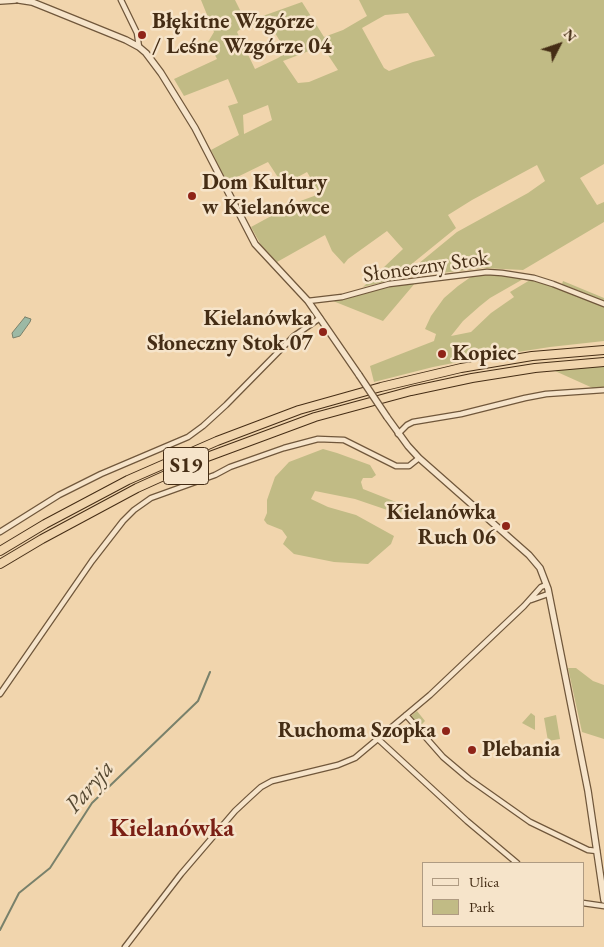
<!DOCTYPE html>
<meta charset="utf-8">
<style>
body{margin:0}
#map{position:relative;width:604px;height:947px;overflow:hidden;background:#f1d5ad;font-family:"EB Garamond",serif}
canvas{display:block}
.legend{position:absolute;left:422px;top:862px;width:162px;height:65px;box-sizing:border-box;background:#f6e4ca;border:1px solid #af9b82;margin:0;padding:6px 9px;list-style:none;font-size:15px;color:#452d15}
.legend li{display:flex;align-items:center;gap:10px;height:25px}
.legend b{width:25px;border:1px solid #af9b82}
.north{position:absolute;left:534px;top:20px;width:50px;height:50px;-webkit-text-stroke:4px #f6e4ca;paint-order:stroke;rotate:49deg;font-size:14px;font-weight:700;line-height:20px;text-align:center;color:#452d15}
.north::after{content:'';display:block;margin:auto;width:18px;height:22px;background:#452d15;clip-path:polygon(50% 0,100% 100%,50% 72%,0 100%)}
</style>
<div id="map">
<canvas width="604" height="947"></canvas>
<ul class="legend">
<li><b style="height:6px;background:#f6e4ca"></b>Ulica</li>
<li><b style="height:14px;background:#c1bb85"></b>Park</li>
</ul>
<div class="north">N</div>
</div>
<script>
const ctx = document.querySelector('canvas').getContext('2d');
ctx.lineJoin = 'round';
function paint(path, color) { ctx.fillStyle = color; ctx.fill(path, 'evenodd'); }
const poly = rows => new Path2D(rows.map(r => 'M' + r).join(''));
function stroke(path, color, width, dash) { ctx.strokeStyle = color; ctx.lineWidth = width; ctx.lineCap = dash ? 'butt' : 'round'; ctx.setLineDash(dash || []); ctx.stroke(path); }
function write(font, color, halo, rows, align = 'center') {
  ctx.font = font + ' "EB Garamond",serif'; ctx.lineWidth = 5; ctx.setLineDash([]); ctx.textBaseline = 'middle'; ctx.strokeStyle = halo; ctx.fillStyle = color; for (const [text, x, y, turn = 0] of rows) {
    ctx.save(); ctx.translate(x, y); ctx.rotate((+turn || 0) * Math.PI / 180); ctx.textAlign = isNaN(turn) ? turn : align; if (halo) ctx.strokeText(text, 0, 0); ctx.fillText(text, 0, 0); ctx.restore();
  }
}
const green = poly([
 [201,0,235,0,246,22,302,2,324,37,343,30,367,16,359,0,604,0,604,164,580,178,597,205,604,202,604,222,523,270,483,268,401,278,457,232,528,193,545,181,537,165,472,200,448,215,456,228,392,280,363,287,403,249,387,231,348,259,344,264,332,251,325,235,277,262,261,245,251,227,295,203,314,196,319,192,307,172,283,185,268,162,227,182,211,150,239,135,228,106,238,103,228,79,184,96,174,79,217,59,208,42,214,32],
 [408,13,435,56,413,62,389,71,384,68,362,28,385,15],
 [267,20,286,51,284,54,278,58,255,69,237,32,239,30],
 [322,46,338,70,309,82,298,83,283,61],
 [268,105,272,120,244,134,243,115],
 [475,274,508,275,525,278,490,298,480,306,463,321,451,336,471,332,491,313,514,297,510,292,530,280,556,287,604,306,604,341,550,347,479,358,433,367,374,382,370,366,434,341,436,334,425,329,431,316,444,298,458,286],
 [563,281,604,298,604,301,562,284],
 [416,282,383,321,333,301,388,287],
 [604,365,604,388,595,389,555,371],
 [323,449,337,453,370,465,376,475,372,478,363,478,361,482,363,489,396,502,406,508,399,514,355,499,315,491,311,499,328,507,356,515,394,536,391,544,368,564,334,562,294,554,283,544,287,537,282,530,267,524,264,520,267,513,267,500,275,477,289,462],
 [568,668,576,668,593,681,604,685,604,739,582,732],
 [417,711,425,721,419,727,410,717],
 [531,713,535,716,535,730,522,723],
 [556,715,560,739,548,741,544,718]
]);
const water = poly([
 [25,317,31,319,30,322,20,336,13,338,12,333,25,317]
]);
const stream = poly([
 [0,930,19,893,50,868,92,803,198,701,210,672]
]);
const minor = poly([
 [121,0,137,33,139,47],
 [308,301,342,297,389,284,487,272,502,273,534,278,553,284,604,304],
 [398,434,407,425,413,422,461,414,525,398,546,394,604,390],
 [0,532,59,495,101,474,188,437,203,426,226,405,294,336,320,318],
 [531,600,548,594],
 [0,694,92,561,123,521,134,510,151,498,215,475,230,467,284,448,318,439,344,440,396,466,409,466,419,458],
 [406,715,443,757,469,779,530,822,588,850,597,851],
 [378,739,467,821,517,863],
 [583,903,604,906],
 [125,947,181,874,235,811,250,797,261,787,272,781,338,765,355,758,430,695,524,606,541,587,546,585]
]);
const tertiary = poly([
 [19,0,32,2,47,8,126,40,139,47,146,53,161,73,195,128,255,244,308,301,359,375],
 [0,1,15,0],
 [387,417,408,446,419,458,529,555,540,568,548,589,588,791,604,900]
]);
const motorway = poly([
 [0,551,45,524,128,480,217,441,299,410,381,387,461,368,532,356,604,350],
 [0,564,42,539,137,488,199,460,315,417,411,391,472,378,535,368,604,362]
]);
const tertiaryBridge = poly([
 [359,375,387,417]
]);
const markers = [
 [142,35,5,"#8f2418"],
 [192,196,5,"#8f2418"],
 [323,332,5,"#8f2418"],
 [442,354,5,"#8f2418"],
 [506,526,5,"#8f2418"],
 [446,731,5,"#8f2418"],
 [472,750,5,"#8f2418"]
];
const shields = [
 [186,466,45]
];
const shieldNames = [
 ["S19",186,466]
];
const poiNames = [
 ["Błękitne Wzgórze",152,22],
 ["/ Leśne Wzgórze 04",152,47],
 ["Dom Kultury",202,183],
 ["w Kielanówce",202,208],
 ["Kielanówka",313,319,"right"],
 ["Słoneczny Stok 07",313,344,"right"],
 ["Kopiec",452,354],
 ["Kielanówka",496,513,"right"],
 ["Ruch 06",496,538,"right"],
 ["Ruchoma Szopka",436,731,"right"],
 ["Plebania",482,750]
];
const streetNames = [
 ["Słoneczny Stok",426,267,-8]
];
const waterNames = [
 ["Paryja",90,787,-49]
];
const quarterNames = [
 ["Kielanówka",172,829]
];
paint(green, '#c1bb85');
paint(water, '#9cb9a5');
stroke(water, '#79816b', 1);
stroke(stream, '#79816b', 2);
stroke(minor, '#70573b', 7);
stroke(tertiary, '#70573b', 8);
stroke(motorway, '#452d15', 10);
stroke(minor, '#f6e4ca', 4.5);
stroke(tertiary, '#f6e4ca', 5.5);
stroke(motorway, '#f1d5ad', 8);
stroke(tertiaryBridge, '#70573b', 8, []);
stroke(tertiaryBridge, '#f6e4ca', 5.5);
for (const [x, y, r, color] of markers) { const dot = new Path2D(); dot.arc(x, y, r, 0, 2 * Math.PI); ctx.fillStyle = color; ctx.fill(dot); stroke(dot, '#f6e4ca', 2); }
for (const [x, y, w] of shields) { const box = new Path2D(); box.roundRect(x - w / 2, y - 18.5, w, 37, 4); ctx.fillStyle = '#f6e4ca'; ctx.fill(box); stroke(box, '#452d15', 1); }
write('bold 21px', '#452d15', null, shieldNames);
write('bold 22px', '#452d15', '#f6e4ca', poiNames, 'left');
write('22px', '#452d15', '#f6e4ca', streetNames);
write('italic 24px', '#564932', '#f6e4ca', waterNames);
write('bold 25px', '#7a1f14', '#f6e4ca', quarterNames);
</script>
